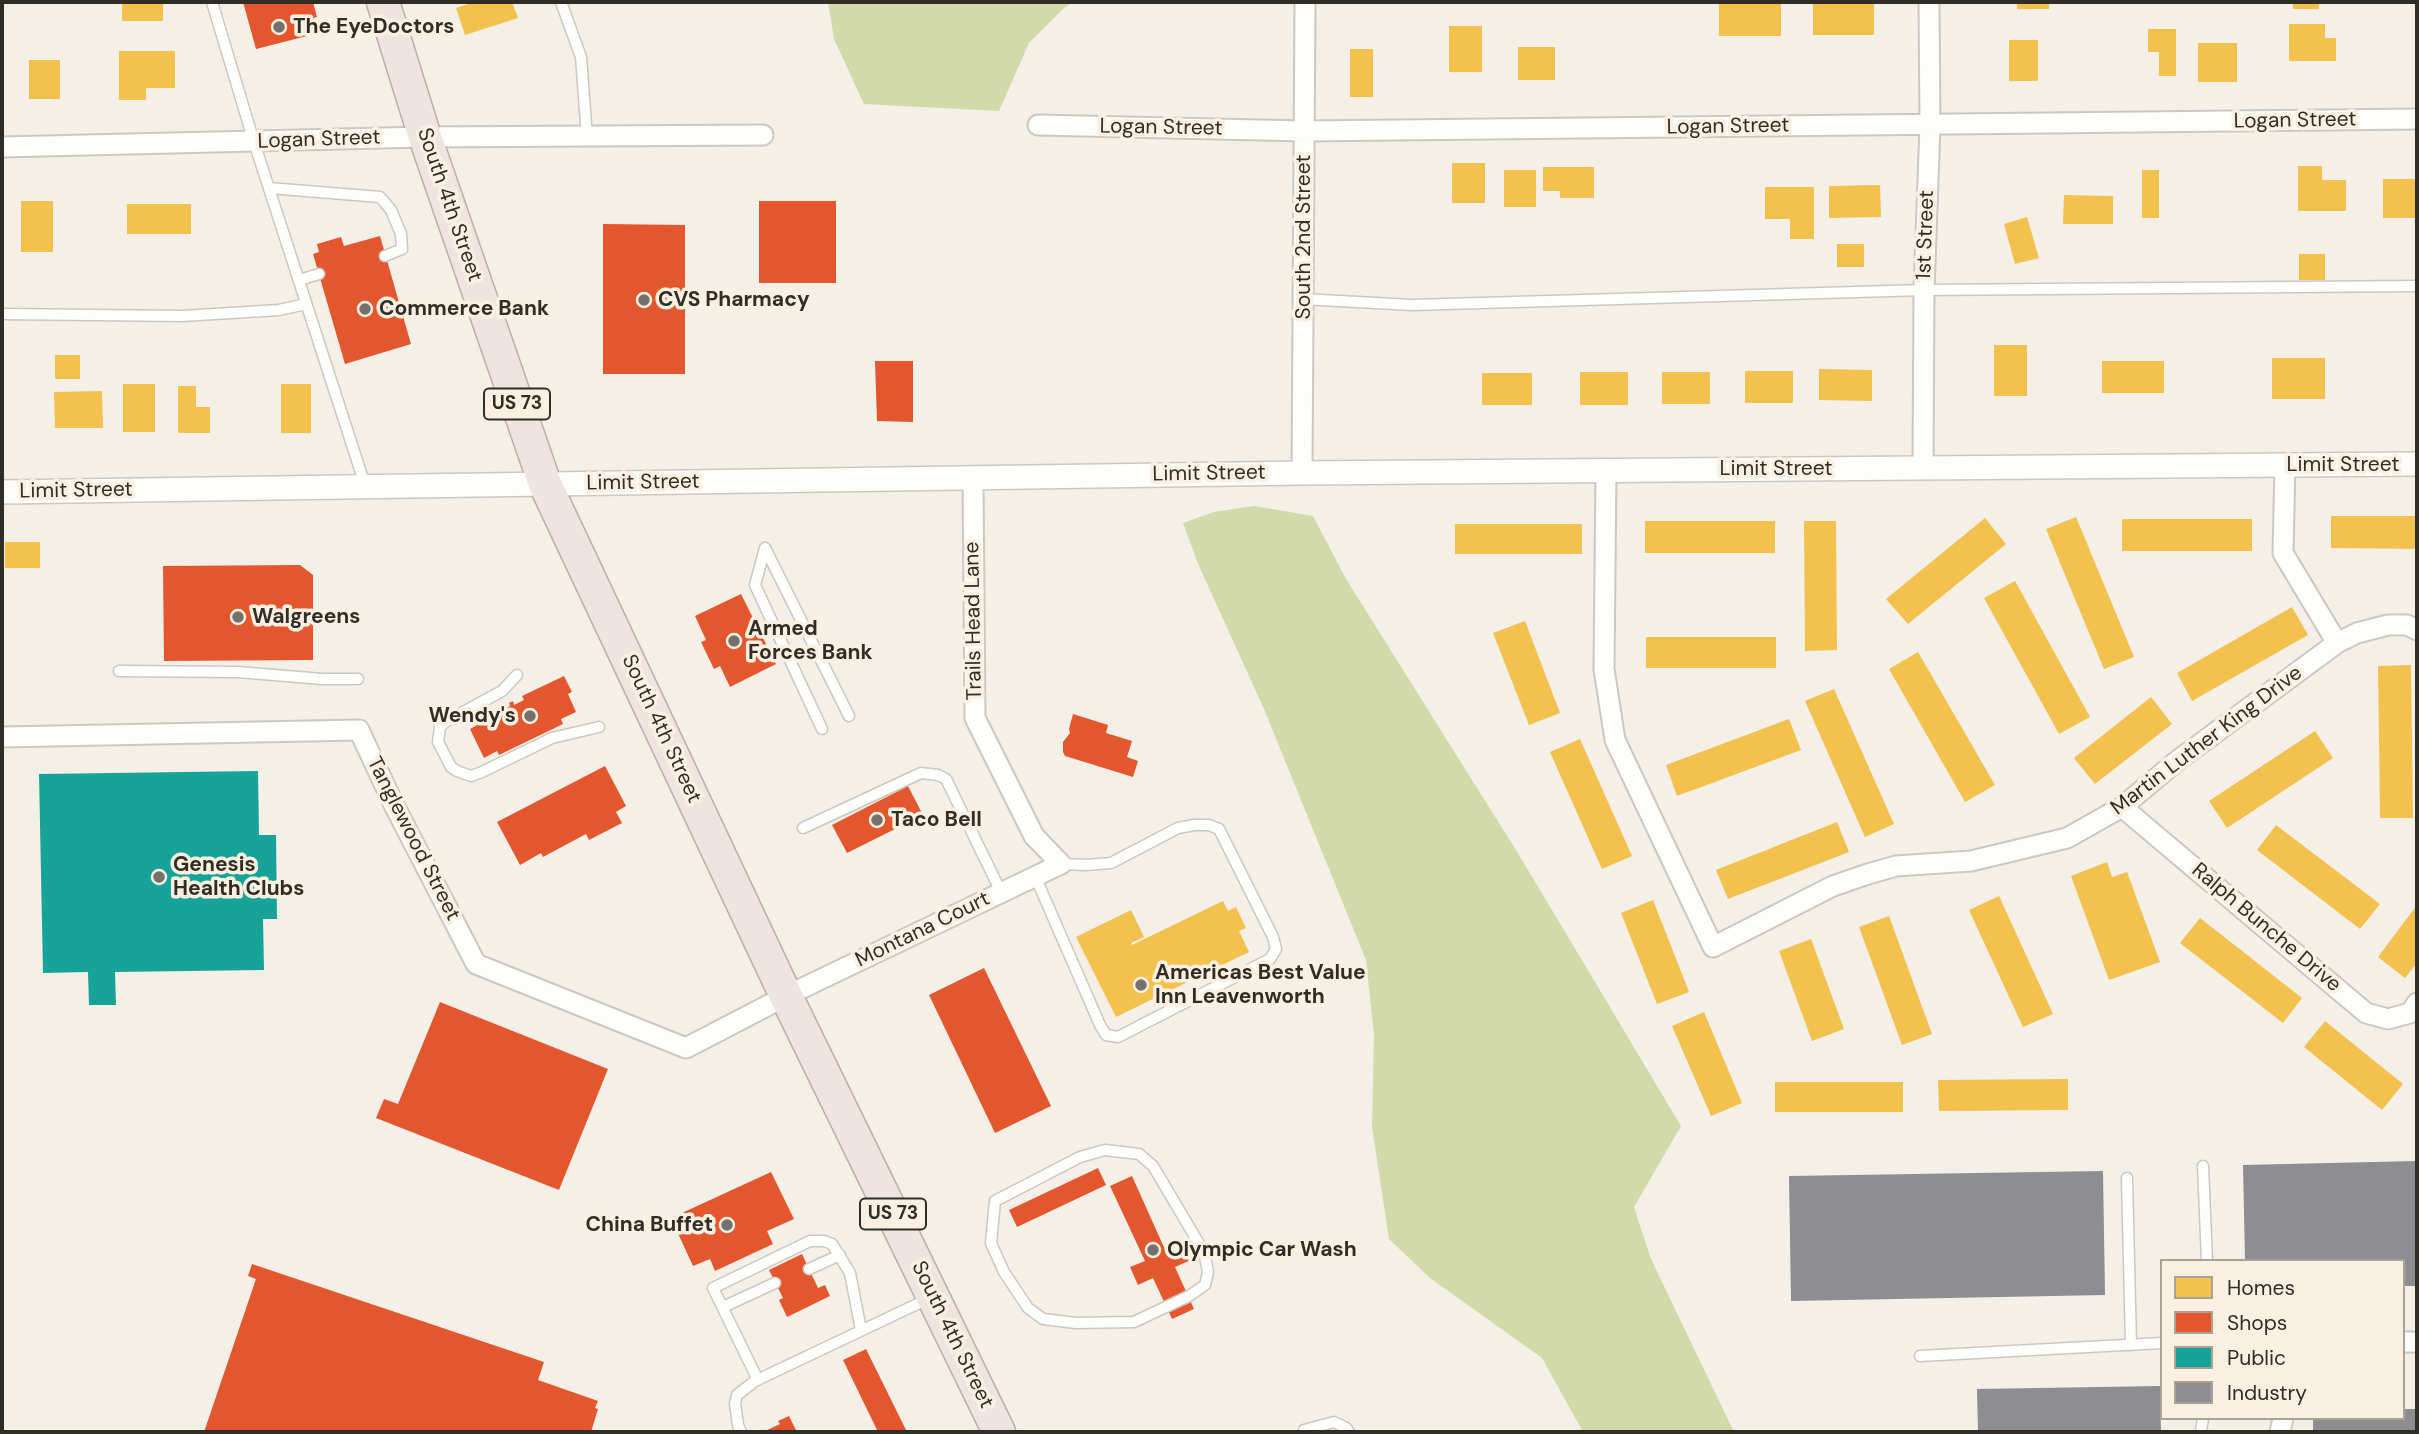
<!DOCTYPE html>
<style>
body{margin:0}
#map{position:relative;width:2419px;height:1434px;overflow:hidden;background:#f4efe7;font-family:"DM Sans",sans-serif}
canvas{display:block}
.frame{position:absolute;inset:0;border:4px solid #302d27;pointer-events:none}
.legend{position:absolute;left:2160px;top:1259px;width:245px;height:161px;box-sizing:border-box;background:#faf0e1;border:2px solid #a9a297;margin:0;padding:9px 12px;list-style:none;font-size:21px;color:#302d27}
.legend li{display:flex;align-items:center;gap:14px;height:35px}
.legend b{width:35px;border:2px solid #a9a297}
</style>
<div id="map">
<canvas width="2419" height="1434"></canvas>
<div class="frame"></div>
<ul class="legend">
<li><b style="height:19px;background:#f2c14e"></b>Homes</li>
<li><b style="height:19px;background:#e4572e"></b>Shops</li>
<li><b style="height:19px;background:#17a398"></b>Public</li>
<li><b style="height:19px;background:#8d8d92"></b>Industry</li>
</ul>
</div>
<script>
const ctx = document.querySelector('canvas').getContext('2d');
ctx.lineJoin = 'round';
function paint(path, color) { ctx.fillStyle = color; ctx.fill(path, 'evenodd'); }
const poly = rows => new Path2D(rows.map(r => 'M' + r).join(''));
function stroke(path, color, width, dash) { ctx.strokeStyle = color; ctx.lineWidth = width; ctx.lineCap = dash ? 'butt' : 'round'; ctx.setLineDash(dash || []); ctx.stroke(path); }
function write(font, color, halo, rows, align = 'center') {
  ctx.font = font + ' "DM Sans",sans-serif'; ctx.lineWidth = 7; ctx.setLineDash([]); ctx.textBaseline = 'middle'; ctx.strokeStyle = halo; ctx.fillStyle = color; for (const [text, x, y, turn = 0] of rows) {
    ctx.save(); ctx.translate(x, y); ctx.rotate((+turn || 0) * Math.PI / 180); ctx.textAlign = isNaN(turn) ? turn : align; if (halo) ctx.strokeText(text, 0, 0); ctx.fillText(text, 0, 0); ctx.restore();
  }
}
const forest = poly([
 [828,2,1074,2,1065,7,1029,43,999,111,864,104,834,39],
 [1254,506,1313,516,1346,579,1519,855,1681,1126,1634,1207,1651,1259,1734,1432,1583,1432,1542,1358,1430,1278,1389,1239,1372,1127,1374,1035,1366,960,1264,709,1199,566,1183,523,1214,512]
]);
const homes = poly([
 [122,2,163,2,163,21,122,21],
 [474,2,512,2,518,18,465,35,456,8],
 [1719,2,1781,2,1781,36,1719,36],
 [1813,2,1874,2,1874,35,1813,35],
 [2017,2,2049,2,2049,9,2017,9],
 [2293,2,2319,2,2319,9,2293,9],
 [2289,24,2325,24,2325,38,2336,38,2336,61,2289,61],
 [1449,26,1482,26,1482,72,1449,72],
 [2148,29,2176,29,2176,76,2159,76,2159,52,2148,52],
 [2009,40,2038,40,2038,81,2009,81],
 [2198,43,2237,43,2237,82,2198,82],
 [1518,47,1555,47,1555,80,1518,80],
 [1350,49,1373,49,1373,97,1350,97],
 [119,51,175,51,175,88,146,88,146,100,119,100],
 [29,60,60,60,60,99,29,99],
 [1452,163,1485,163,1485,203,1452,203],
 [2298,166,2322,166,2322,180,2346,180,2346,211,2298,211],
 [1543,167,1594,167,1594,198,1560,198,1560,191,1543,191],
 [1504,170,1536,170,1536,207,1504,207],
 [2142,170,2159,170,2159,218,2142,218],
 [2383,179,2417,179,2417,218,2383,218],
 [1880,185,1881,217,1829,218,1829,186],
 [1765,187,1814,187,1814,239,1790,239,1790,219,1765,219],
 [2064,195,2113,196,2113,224,2063,224],
 [21,201,53,201,53,252,21,252],
 [127,204,191,204,191,234,127,234],
 [2027,217,2039,258,2015,264,2004,224],
 [1837,244,1864,244,1864,267,1837,267],
 [2299,254,2325,254,2325,280,2299,280],
 [1994,345,2027,345,2027,396,1994,396],
 [55,355,80,355,80,379,55,379],
 [2272,358,2325,358,2325,399,2272,399],
 [2102,361,2164,361,2164,393,2102,393],
 [1819,369,1872,370,1872,401,1819,400],
 [1745,371,1793,371,1793,403,1745,403],
 [1580,372,1628,372,1628,405,1580,405],
 [1662,372,1710,372,1710,404,1662,404],
 [1482,373,1532,373,1532,405,1482,405],
 [123,384,155,384,155,432,123,432],
 [281,384,311,384,311,433,281,433],
 [178,386,196,386,196,407,210,407,210,433,178,433],
 [102,391,103,428,55,428,54,392],
 [2331,516,2417,516,2417,549,2331,548],
 [2076,517,2134,657,2104,669,2046,529],
 [1985,518,2006,544,1908,624,1886,599],
 [2122,519,2252,519,2252,551,2122,551],
 [1645,521,1775,521,1775,553,1645,553],
 [1804,521,1836,521,1837,650,1805,651],
 [1455,524,1582,524,1582,554,1455,554],
 [5,542,40,542,40,568,5,568],
 [2015,581,2090,717,2059,734,1984,598],
 [2292,607,2308,635,2192,701,2177,673],
 [1525,621,1560,713,1529,725,1493,633],
 [1646,637,1776,637,1776,668,1646,668],
 [1918,652,1995,785,1965,802,1889,669],
 [2411,665,2413,818,2380,818,2378,666],
 [1834,689,1894,824,1865,837,1805,701],
 [2151,697,2172,724,2095,784,2074,758],
 [1789,719,1801,750,1677,796,1666,765],
 [2315,731,2333,758,2227,828,2209,801],
 [1580,739,1632,856,1602,869,1550,752],
 [1837,822,1849,852,1728,899,1716,870],
 [2276,825,2380,904,2360,929,2257,850],
 [2107,862,2112,877,2127,872,2160,962,2109,980,2071,876],
 [1999,896,2053,1014,2023,1027,1969,910],
 [1653,900,1689,992,1657,1004,1621,913],
 [1223,901,1228,911,1236,907,1246,928,1239,931,1249,952,1116,1017,1076,937,1131,910,1144,937,1131,943,1132,945],
 [2417,905,2417,963,2405,978,2378,957],
 [1889,916,1932,1034,1902,1045,1859,927],
 [2200,918,2302,998,2283,1023,2180,943],
 [1811,939,1844,1029,1812,1041,1779,951],
 [1704,1012,1742,1103,1711,1116,1672,1026],
 [2325,1021,2403,1084,2382,1110,2304,1047],
 [2068,1079,2068,1110,1939,1111,1938,1080],
 [1775,1082,1903,1082,1903,1112,1775,1112]
]);
const shops = poly([
 [243,2,313,2,317,17,306,20,311,35,256,49],
 [759,201,836,201,836,283,759,283],
 [603,224,685,225,685,374,603,374],
 [380,236,411,344,345,364,313,254,319,252,317,244,341,237,344,246],
 [875,361,913,361,913,422,877,421],
 [300,565,313,575,313,660,164,661,163,566],
 [741,594,776,664,730,687,720,666,714,669,701,642,706,640,695,616],
 [564,676,572,692,568,694,576,712,561,719,563,724,499,755,497,751,484,758,470,729,481,723,480,721,510,706,509,703,513,701,514,705,524,700,522,696],
 [1073,714,1108,725,1106,733,1132,741,1127,757,1138,761,1133,777,1065,756,1063,752,1063,742,1070,733,1069,729],
 [605,766,626,806,616,812,622,823,589,840,586,834,543,857,541,853,520,865,497,822],
 [908,786,923,815,847,853,832,825],
 [984,968,1051,1106,995,1133,929,995],
 [440,1002,608,1069,559,1190,376,1118,384,1099,398,1104],
 [1098,1168,1106,1185,1017,1227,1009,1210],
 [771,1172,794,1219,767,1231,773,1244,715,1271,710,1259,693,1266,671,1218],
 [1132,1176,1167,1254,1184,1246,1191,1260,1175,1267,1194,1309,1172,1319,1153,1278,1138,1285,1130,1267,1145,1261,1110,1186],
 [802,1254,818,1288,825,1285,830,1296,787,1317,779,1300,783,1298,769,1270],
 [252,1264,544,1362,538,1380,598,1401,595,1408,598,1409,591,1432,204,1432,256,1279,248,1276],
 [866,1349,907,1432,878,1432,843,1360],
 [789,1416,797,1432,763,1432,780,1424,778,1421]
]);
const public = poly([
 [258,771,259,835,276,835,277,919,263,919,264,970,115,972,116,1005,89,1005,88,972,43,973,39,774]
]);
const industry = poly([
 [2417,1161,2417,1286,2403,1286,2403,1261,2245,1261,2243,1165],
 [2103,1171,2105,1295,1791,1301,1789,1176],
 [2160,1386,2161,1432,1978,1432,1977,1389],
 [2403,1409,2417,1409,2417,1432,2313,1432,2313,1418,2403,1418]
]);
const service = poly([
 [212,2,254,142,365,485],
 [561,2,581,57,587,137],
 [269,188,380,197,391,210,401,234,402,249,385,256],
 [299,280,319,274],
 [1303,299,1412,305,1924,290,2417,286],
 [2,314,182,316,279,310,306,304],
 [765,548,755,585,822,729],
 [765,548,849,716],
 [119,671,238,672,322,679,358,679],
 [517,675,502,691,445,722,440,727,438,742,451,767,457,771,471,776,482,772,552,738,599,727],
 [803,828,921,773,938,775,946,779,1001,892],
 [1035,876,1100,1025,1106,1035,1118,1037,1270,959,1276,949,1273,937,1219,829,1209,825,1194,825,1178,828,1111,863,1086,865,1061,864],
 [1105,1150,1139,1154,1153,1166,1204,1252,1208,1272,1205,1285,1189,1296,1134,1322,1076,1323,1043,1319,1028,1308,1004,1272,991,1243,995,1201,1080,1157,1105,1150],
 [2203,1166,2207,1261],
 [2127,1178,2131,1345],
 [809,1269,840,1255],
 [723,1307,775,1283],
 [1920,1356,2162,1343],
 [758,1380,713,1288,810,1241,824,1241,832,1244,850,1273,861,1330],
 [1304,1430,1334,1422,1346,1428,1349,1432],
 [741,1432,738,1425,735,1404,737,1395,755,1381,930,1298],
 [2201,1432,2203,1418]
]);
const minor = poly([
 [1038,125,1305,131,2417,119],
 [2,147,425,137,763,135],
 [2285,465,2283,553,2337,643],
 [1923,468,1924,290,1930,125,1929,2],
 [1606,470,1604,669,1615,740,1713,947,1833,886,1868,874,1896,866,1971,861,2067,838,2122,807,2177,761,2337,643,2357,633,2388,625,2407,625,2417,630],
 [1302,473,1305,2],
 [2,737,359,730,393,803,476,964,686,1048,786,996,1061,864,1034,836,975,718,973,479],
 [2122,807,2366,1013,2388,1019,2410,1013,2417,1003],
 [2403,1342,2417,1342],
 [2280,1432,2283,1418]
]);
const tertiary = poly([
 [2,492,1302,473,2417,464]
]);
const trunk = poly([
 [383,2,425,137,545,484,786,996,999,1432]
]);
const markers = [
 [279,27,7,"#75716a"],
 [644,300,7,"#75716a"],
 [365,309,7,"#75716a"],
 [238,617,7,"#75716a"],
 [734,641,7,"#75716a"],
 [530,716,7,"#75716a"],
 [877,820,7,"#75716a"],
 [159,877,7,"#75716a"],
 [1141,985,7,"#75716a"],
 [727,1225,7,"#75716a"],
 [1153,1250,7,"#75716a"]
];
const shields = [
 [517,404,66],
 [893,1214,66]
];
const shieldNames = [
 ["US 73",517,404],
 ["US 73",893,1214]
];
const poiNames = [
 ["The EyeDoctors",293,27],
 ["CVS Pharmacy",658,300],
 ["Commerce Bank",379,309],
 ["Walgreens",252,617],
 ["Armed",748,629],
 ["Forces Bank",748,653],
 ["Wendy's",516,716,"right"],
 ["Taco Bell",891,820],
 ["Genesis",173,865],
 ["Health Clubs",173,889],
 ["Americas Best Value",1155,973],
 ["Inn Leavenworth",1155,997],
 ["China Buffet",713,1225,"right"],
 ["Olympic Car Wash",1167,1250]
];
const streetNames = [
 ["Logan Street",2295,121,-1],
 ["Logan Street",1728,127,-1],
 ["Logan Street",1161,128,1],
 ["Logan Street",319,140,-2],
 ["South 4th Street",449,205,71],
 ["1st Street",1926,235,-88],
 ["South 2nd Street",1304,237,-90],
 ["Limit Street",2343,465],
 ["Limit Street",1776,469],
 ["Limit Street",1209,474,-1],
 ["Limit Street",643,483,-1],
 ["Limit Street",76,491,-1],
 ["Trails Head Lane",974,621,-91],
 ["South 4th Street",661,729,65],
 ["Martin Luther King Drive",2207,741,-37],
 ["Tanglewood Street",413,839,63],
 ["Ralph Bunche Drive",2266,928,40],
 ["Montana Court",923,930,-26],
 ["South 4th Street",952,1335,64]
];
paint(forest, '#d2daa9');
paint(homes, '#f2c14e');
paint(shops, '#e4572e');
paint(public, '#17a398');
paint(industry, '#8d8d92');
stroke(service, '#ccc7c1', 13);
stroke(minor, '#ccc7c1', 23);
stroke(tertiary, '#ccc7c1', 26);
stroke(trunk, '#bdafa8', 35);
stroke(service, '#fdfdfb', 10);
stroke(minor, '#fdfdfb', 19);
stroke(tertiary, '#fdfdfb', 23);
stroke(trunk, '#eee4e0', 32);
for (const [x, y, r, color] of markers) { const dot = new Path2D(); dot.arc(x, y, r, 0, 2 * Math.PI); ctx.fillStyle = color; ctx.fill(dot); stroke(dot, '#faf0e1', 2.5); }
for (const [x, y, w] of shields) { const box = new Path2D(); box.roundRect(x - w / 2, y - 15.5, w, 31, 5); ctx.fillStyle = '#faf0e1'; ctx.fill(box); stroke(box, '#302d27', 2); }
write('bold 19px', '#302d27', null, shieldNames);
write('bold 21px', '#302d27', '#faf0e1', poiNames, 'left');
write('21px', '#302d27', '#faf0e1', streetNames);
</script>
